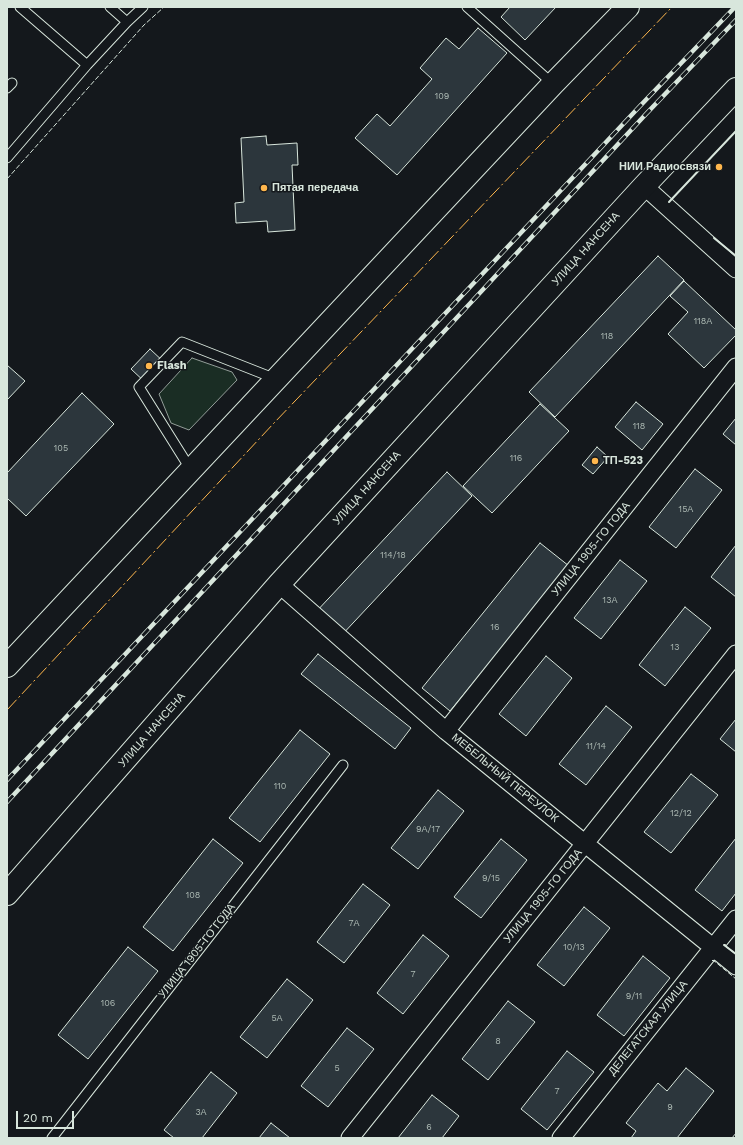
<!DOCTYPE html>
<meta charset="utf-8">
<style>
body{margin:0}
#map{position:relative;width:743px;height:1145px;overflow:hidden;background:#14181c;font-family:"Work Sans",sans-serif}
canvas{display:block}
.frame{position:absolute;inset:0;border:8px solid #d8e6dc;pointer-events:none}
.scale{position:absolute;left:16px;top:1111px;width:58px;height:18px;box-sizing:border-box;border:2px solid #d8e6dc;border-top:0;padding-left:5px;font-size:12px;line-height:14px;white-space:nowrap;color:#d8e6dc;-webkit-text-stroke:3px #14181c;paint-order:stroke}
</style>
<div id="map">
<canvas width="743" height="1145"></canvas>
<div class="frame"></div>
<div class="scale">20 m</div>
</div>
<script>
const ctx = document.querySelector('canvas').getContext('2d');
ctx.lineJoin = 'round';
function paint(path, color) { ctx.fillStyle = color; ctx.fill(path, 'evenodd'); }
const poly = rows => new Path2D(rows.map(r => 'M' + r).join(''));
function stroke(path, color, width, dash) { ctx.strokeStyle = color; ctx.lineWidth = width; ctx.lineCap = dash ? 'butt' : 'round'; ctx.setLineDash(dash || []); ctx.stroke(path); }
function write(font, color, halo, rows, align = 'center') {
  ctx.font = font + ' "Work Sans",sans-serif'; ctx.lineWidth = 3; ctx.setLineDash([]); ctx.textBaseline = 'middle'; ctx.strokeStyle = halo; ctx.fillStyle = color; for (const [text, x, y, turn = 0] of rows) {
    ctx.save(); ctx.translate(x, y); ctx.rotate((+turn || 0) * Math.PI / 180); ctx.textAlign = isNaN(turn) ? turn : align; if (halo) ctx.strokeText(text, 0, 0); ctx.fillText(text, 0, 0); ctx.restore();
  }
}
const green = poly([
 [192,358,232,372,237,380,189,430,171,423,159,394,192,358]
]);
const building = poly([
 [510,7,556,7,525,40,501,17,510,7],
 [478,28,507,53,397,175,355,138,377,114,390,126,432,79,420,68,446,38,459,49,478,28],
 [266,136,267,145,297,143,298,165,292,165,295,230,268,232,267,221,236,223,235,203,244,202,241,138,266,136],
 [658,256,684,280,555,417,529,392,658,256],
 [684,281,736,330,736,335,704,368,668,334,688,312,670,296,684,281],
 [150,349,166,364,147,384,131,369,150,349],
 [7,365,25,381,7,400,7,365],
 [82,393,114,424,26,516,7,498,7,473,82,393],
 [636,402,663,424,642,450,615,427,636,402],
 [540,404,569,431,492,513,463,486,540,404],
 [736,418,736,445,723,434,736,418],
 [597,447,608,457,593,474,582,465,597,447],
 [695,469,722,490,676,548,649,527,695,469],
 [447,472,472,496,339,638,314,614,447,472],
 [540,543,569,566,450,711,422,688,540,543],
 [736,545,736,597,711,577,736,545],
 [620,560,647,581,601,639,574,618,620,560],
 [685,607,711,628,665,686,639,665,685,607],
 [318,654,411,728,395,749,301,674,318,654],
 [546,656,572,678,526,736,499,714,546,656],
 [606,706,632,727,586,785,559,764,606,706],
 [736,719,736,752,720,739,736,719],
 [300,730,330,754,260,842,229,818,300,730],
 [691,774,718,795,671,853,644,832,691,774],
 [438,790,464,811,418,869,391,848,438,790],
 [736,838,736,893,722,911,695,890,736,838],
 [213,839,243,863,173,951,143,927,213,839],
 [501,839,527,860,481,918,454,897,501,839],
 [363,884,390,905,344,963,317,942,363,884],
 [584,907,610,928,564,986,537,965,584,907],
 [423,935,449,956,403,1014,377,993,423,935],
 [128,947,158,971,88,1059,58,1035,128,947],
 [643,956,670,978,624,1036,597,1015,643,956],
 [287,979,313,1000,267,1058,240,1037,287,979],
 [508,1001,535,1022,488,1080,462,1059,508,1001],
 [347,1028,374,1049,328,1107,301,1086,347,1028],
 [567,1051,594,1072,547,1130,521,1109,567,1051],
 [686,1068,714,1091,677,1138,631,1138,636,1131,626,1123,658,1083,667,1091,686,1068],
 [211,1072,237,1093,202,1138,174,1138,164,1130,211,1072],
 [432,1095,459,1116,442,1138,398,1138,432,1095],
 [271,1123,290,1138,259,1138,271,1123]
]);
const lane = poly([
 [20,7,87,65],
 [110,7,127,22],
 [467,7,553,84],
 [7,88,12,83],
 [7,158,87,65,127,22,143,7],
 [191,470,139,387,182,342,276,379],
 [52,1138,343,765]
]);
const street = poly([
 [644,186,736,269],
 [279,584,446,731,736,966],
 [446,731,736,367],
 [350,1138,736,654],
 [561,1138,736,919]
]);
const primary = poly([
 [7,666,553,84,628,7],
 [7,894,279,584,644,186,736,89]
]);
const rail = poly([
 [7,780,640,106,735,7],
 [7,802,646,114,736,20]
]);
const fence = poly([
 [7,179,144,25,164,7],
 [712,961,713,960,736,979],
 [732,1138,736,1133]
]);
const wall = poly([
 [669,202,736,131],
 [714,238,736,256],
 [725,945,724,945,736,954]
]);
const power = poly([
 [7,710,274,423,672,7]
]);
const markers = [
 [719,167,4,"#ffb74d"],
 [264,188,4,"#ffb74d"],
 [149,366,4,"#ffb74d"],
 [595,461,4,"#ffb74d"]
];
const numberNames = [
 ["109",442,96],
 ["118А",703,321],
 ["118",607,336],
 ["118",639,426],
 ["105",61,448],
 ["116",516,458],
 ["15А",686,509],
 ["114/18",393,555],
 ["13А",610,600],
 ["16",495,627],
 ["13",675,647],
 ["11/14",596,746],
 ["110",280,786],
 ["12/12",681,813],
 ["9А/17",428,829],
 ["9/15",491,878],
 ["108",193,895],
 ["7А",354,923],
 ["10/13",574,947],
 ["7",413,974],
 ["9/11",634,996],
 ["106",108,1003],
 ["5А",277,1018],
 ["8",498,1041],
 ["5",337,1068],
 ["7",557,1091],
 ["9",670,1107],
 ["3А",201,1112],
 ["6",429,1127]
];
const poiNames = [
 ["НИИ Радиосвязи",711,167,"right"],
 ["Пятая передача",272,188],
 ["Flash",157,366],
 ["ТП-523",603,461]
];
const streetNames = [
 ["УЛИЦА НАНСЕНА",586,249,-48],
 ["УЛИЦА НАНСЕНА",367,488,-48],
 ["УЛИЦА 1905-ГО ГОДА",591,549,-51],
 ["УЛИЦА НАНСЕНА",152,730,-49],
 ["МЕБЕЛЬНЫЙ ПЕРЕУЛОК",505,778,39],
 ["УЛИЦА 1905-ГО ГОДА",543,896,-51],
 ["УЛИЦА 1905-ГО ГОДА",197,951,-52],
 ["ДЕЛЕГАТСКАЯ УЛИЦА",648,1028,-51]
];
paint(green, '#1a2d24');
stroke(green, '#939e99', 1);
paint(building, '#2c363c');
stroke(building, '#d8e6dc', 1);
stroke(lane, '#d8e6dc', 11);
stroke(street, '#d8e6dc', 19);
stroke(primary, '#d8e6dc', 24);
stroke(lane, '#14181c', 9);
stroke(street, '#14181c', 17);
stroke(primary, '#14181c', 22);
stroke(rail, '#d8e6dc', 4.5);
stroke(rail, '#14181c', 3, [9]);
stroke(fence, '#d8e6dc', 1, [5, 2]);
stroke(wall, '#d8e6dc', 2);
stroke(power, '#ffb74d', 1, [14, 3, 2, 3]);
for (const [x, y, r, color] of markers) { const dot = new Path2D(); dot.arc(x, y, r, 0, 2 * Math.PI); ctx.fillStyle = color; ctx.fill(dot); stroke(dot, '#14181c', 1.5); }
write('9px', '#adbab4', null, numberNames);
write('bold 11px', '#d8e6dc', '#14181c', poiNames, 'left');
write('11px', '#d8e6dc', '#14181c', streetNames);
</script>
